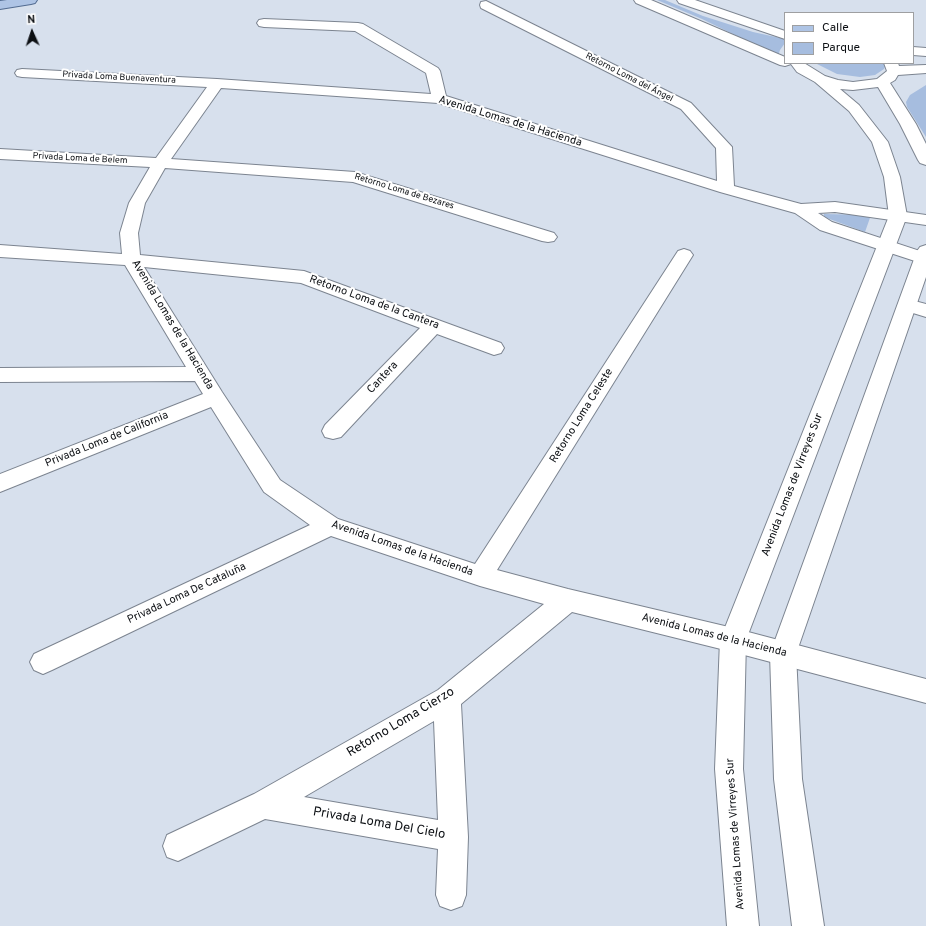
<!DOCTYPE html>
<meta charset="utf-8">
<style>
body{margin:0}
#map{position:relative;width:926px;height:926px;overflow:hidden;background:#d7e0ed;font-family:Overpass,sans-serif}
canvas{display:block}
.legend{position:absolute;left:784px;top:12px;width:130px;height:52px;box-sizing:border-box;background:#fff;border:1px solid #9e9fa1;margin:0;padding:5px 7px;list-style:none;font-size:12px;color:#0c0f13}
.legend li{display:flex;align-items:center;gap:8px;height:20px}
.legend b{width:20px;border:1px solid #9e9fa1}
.north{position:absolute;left:12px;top:12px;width:40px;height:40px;-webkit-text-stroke:3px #fff;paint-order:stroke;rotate:357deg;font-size:11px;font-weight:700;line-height:16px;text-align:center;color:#0c0f13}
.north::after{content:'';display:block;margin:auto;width:14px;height:18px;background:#0c0f13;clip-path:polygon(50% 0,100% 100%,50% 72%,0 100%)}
</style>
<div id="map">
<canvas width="926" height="926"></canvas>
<ul class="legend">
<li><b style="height:5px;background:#aec4e5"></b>Calle</li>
<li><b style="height:11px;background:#a6bddf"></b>Parque</li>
</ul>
<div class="north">N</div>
</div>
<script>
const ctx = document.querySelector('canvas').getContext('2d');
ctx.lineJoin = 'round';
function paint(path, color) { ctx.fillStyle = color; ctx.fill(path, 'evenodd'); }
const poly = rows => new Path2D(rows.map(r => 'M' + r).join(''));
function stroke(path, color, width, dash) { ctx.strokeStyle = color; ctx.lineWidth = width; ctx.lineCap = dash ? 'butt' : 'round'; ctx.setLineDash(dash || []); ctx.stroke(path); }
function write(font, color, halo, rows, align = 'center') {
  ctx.font = font + ' Overpass,sans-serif'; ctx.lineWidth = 4; ctx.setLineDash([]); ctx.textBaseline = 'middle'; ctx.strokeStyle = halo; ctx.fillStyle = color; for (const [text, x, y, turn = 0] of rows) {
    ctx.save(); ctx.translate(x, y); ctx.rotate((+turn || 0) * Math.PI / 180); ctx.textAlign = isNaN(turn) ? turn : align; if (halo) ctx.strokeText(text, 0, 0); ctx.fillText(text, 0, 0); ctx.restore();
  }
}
const green = poly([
 [657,0,665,0,703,16,753,32,785,39,785,43,780,50,778,56,702,19],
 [815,63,885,63,886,64,884,69,875,75,860,77,837,74],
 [926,85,926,137,907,107,906,102,910,95],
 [824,214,871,215,865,232,824,217]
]);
const street = poly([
 [486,1,691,103,732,147,734,186,801,204,835,202,926,215,926,225,835,212,818,213,832,222,926,253,926,263,918,262,820,230,795,213,720,192,438,103,221,88,171,159,355,172,554,233,557,237,554,241,548,242,542,241,353,182,165,168,145,203,138,233,140,255,304,271,501,343,504,348,501,353,494,355,437,334,341,437,333,439,325,437,322,431,325,425,420,328,301,283,144,267,222,392,280,480,338,519,475,564,678,251,684,249,690,251,693,255,497,570,568,589,733,628,926,679,926,703,733,652,572,612,461,704,468,837,466,895,462,906,451,910,440,906,436,895,438,849,265,819,178,861,167,857,163,846,167,835,254,794,438,690,544,604,480,586,331,536,52,670,43,674,34,670,30,662,34,654,310,525,264,492,211,407,0,492,0,474,203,394,195,381,0,382,0,368,186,367,125,265,0,257,0,245,122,254,120,233,129,203,150,167,0,159,0,149,156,158,207,87,22,77,17,76,15,73,17,70,22,69,217,79,431,94,426,73,355,31,264,27,259,26,257,23,259,20,264,19,358,23,363,24,438,68,440,71,446,96,717,181,716,148,681,109,481,8,480,5,481,2,486,1],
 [434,721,438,820,304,797,434,721],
 [907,299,926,304,926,317,900,309,898,305,900,301,907,299]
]);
const secondary = poly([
 [634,0,651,0,785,57,785,63,804,63,825,76,838,80,853,82,877,79,887,71,884,63,898,63,899,66,926,65,926,73,898,75,895,80,890,83,916,124,926,144,926,165,920,163,918,160,900,124,878,87,853,90,840,89,859,105,888,142,900,177,907,216,746,640,743,769,759,926,727,926,715,769,720,640,889,216,884,177,872,142,849,111,815,82,797,72,791,64,785,66,780,65,636,3,634,0],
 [677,0,695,0,785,31,785,39,679,3,677,0],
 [913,47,926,48,926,56,913,55,913,47],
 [926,245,926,277,796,654,802,779,824,926,792,926,774,779,770,654,917,251,920,247,926,245]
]);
const primary = poly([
 [7,0,37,0,35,3,31,4,0,9,0,1,7,0]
]);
const farStreetnames = [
 ["Privada Loma Buenaventura",119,78,3],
 ["Retorno Loma del Ángel",629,78,27],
 ["Privada Loma de Belem",80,159,3],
 ["Retorno Loma de Bezares",404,192,17]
];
const streetNames = [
 ["Avenida Lomas de la Hacienda",510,122,17],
 ["Retorno Loma de la Cantera",374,303,20],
 ["Avenida Lomas de la Hacienda",172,325,59],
 ["Cantera",383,378,-47],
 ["Retorno Loma Celeste",582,416,-58],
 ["Privada Loma de California",107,440,-22],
 ["Avenida Lomas de Virreyes Sur",793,485,-69],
 ["Avenida Lomas de la Hacienda",402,549,19],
 ["Privada Loma De Cataluña",187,594,-25],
 ["Avenida Lomas de la Hacienda",714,636,14],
 ["Avenida Lomas de Virreyes Sur",736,834,-94]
];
const nearStreetnames = [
 ["Retorno Loma Cierzo",401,723,-31],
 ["Privada Loma Del Cielo",379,824,10]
];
paint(green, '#a6bddf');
stroke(street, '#7c8490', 2);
stroke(secondary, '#7c8490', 2);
stroke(primary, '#526b90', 2);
paint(street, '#fff');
paint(secondary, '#fff');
paint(primary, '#aec4e5');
write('9px', '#0c0f13', '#fff', farStreetnames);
write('11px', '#0c0f13', '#fff', streetNames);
write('13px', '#0c0f13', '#fff', nearStreetnames);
</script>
